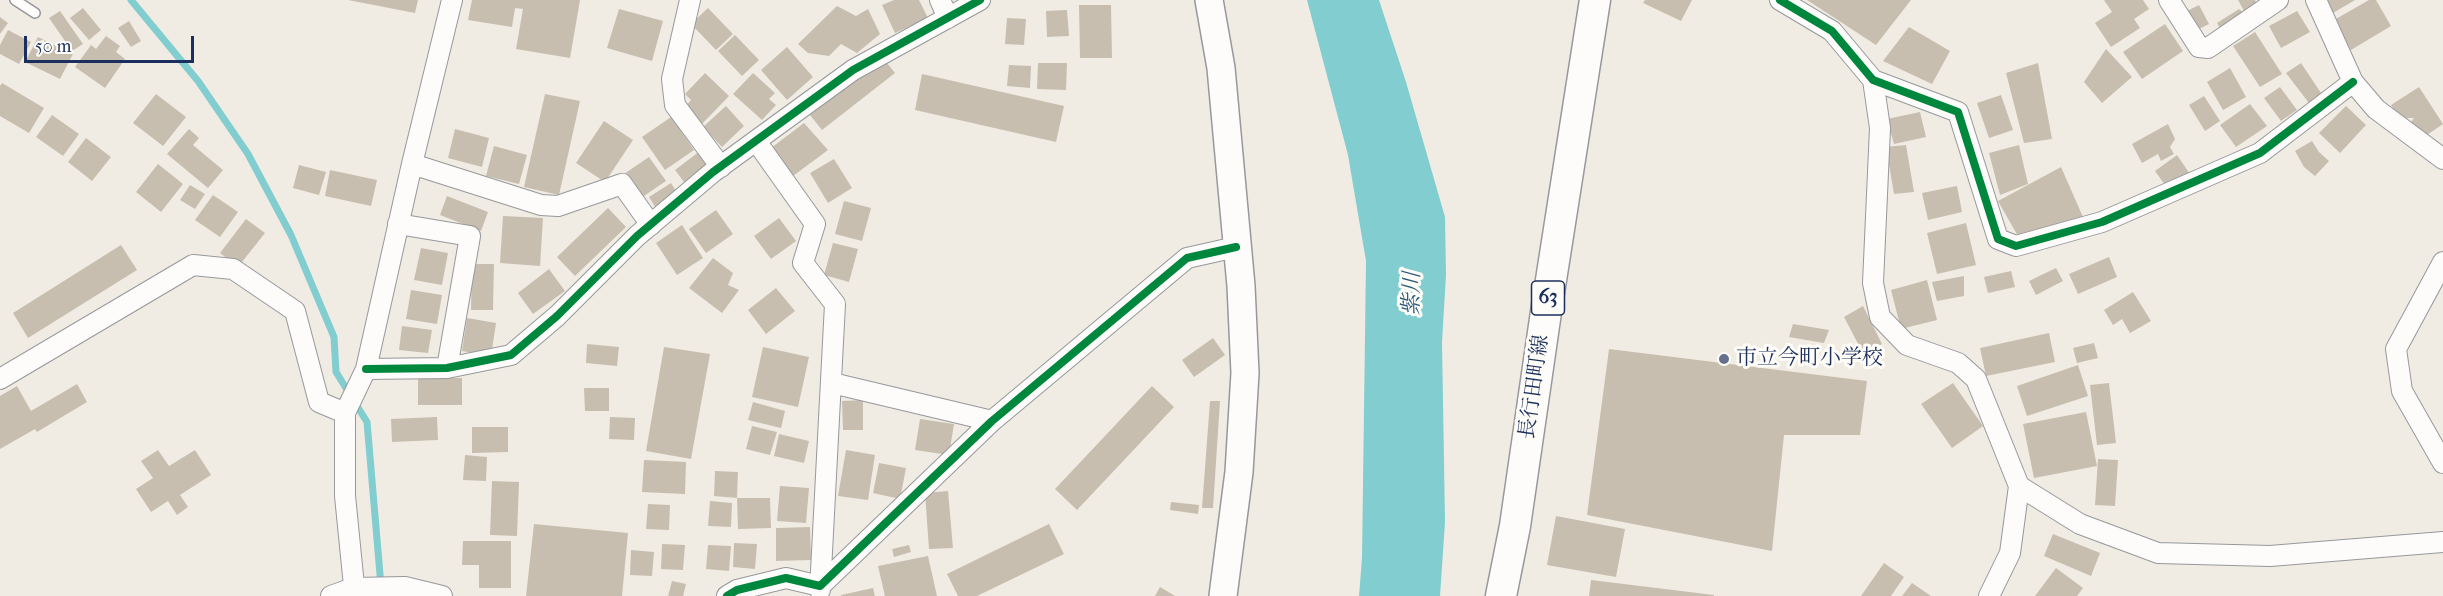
<!DOCTYPE html>
<meta charset="utf-8">
<style>
body{margin:0}
#map{position:relative;width:2443px;height:596px;overflow:hidden;background:#f0ece3;font-family:"IM FELL French Canon",serif}
canvas{display:block}
.scale{position:absolute;left:24px;top:36px;width:170px;height:27px;box-sizing:border-box;border:3px solid #1b2f5e;border-top:0;padding-left:8px;font-size:18px;line-height:21px;white-space:nowrap;color:#1b2f5e;-webkit-text-stroke:4px #fdfcf7;paint-order:stroke}
</style>
<div id="map">
<canvas width="2443" height="596"></canvas>
<div class="scale">50 m</div>
</div>
<script>
const ctx = document.querySelector('canvas').getContext('2d');
ctx.lineJoin = 'round';
function paint(path, color) { ctx.fillStyle = color; ctx.fill(path, 'evenodd'); }
const poly = rows => new Path2D(rows.map(r => 'M' + r).join(''));
function stroke(path, color, width, dash) { ctx.strokeStyle = color; ctx.lineWidth = width; ctx.lineCap = dash ? 'butt' : 'round'; ctx.setLineDash(dash || []); ctx.stroke(path); }
function write(font, color, halo, rows, align = 'center') {
  ctx.font = font + ' "IM FELL French Canon","Noto Serif JP",serif'; ctx.lineWidth = 6; ctx.setLineDash([]); ctx.textBaseline = 'middle'; ctx.strokeStyle = halo; ctx.fillStyle = color; for (const [text, x, y, turn = 0] of rows) {
    ctx.save(); ctx.translate(x, y); ctx.rotate((+turn || 0) * Math.PI / 180); ctx.textAlign = isNaN(turn) ? turn : align; if (halo) ctx.strokeText(text, 0, 0); ctx.fillText(text, 0, 0); ctx.restore();
  }
}
const water = poly([
 [1307,0,1379,0,1406,82,1445,217,1446,275,1442,342,1445,522,1440,596,1359,596,1362,558,1366,261,1348,155]
]);
const stream = poly([
 [131,0,198,81,248,154,291,235,334,337,336,372,367,422,381,586]
]);
const building = poly([
 [348,0,418,0,415,13],
 [472,0,580,0,570,58,516,49,523,9,515,8,512,27,468,20],
 [894,0,919,0,928,18,895,33,882,5],
 [1645,0,1692,0,1681,21,1643,3],
 [1807,0,1911,0,1876,45],
 [2104,0,2143,0,2149,9,2134,19,2140,28,2111,47,2095,23,2112,12],
 [2238,0,2255,0,2257,4,2244,11],
 [2326,0,2355,0,2333,13],
 [2369,0,2376,0,2391,26,2351,50,2334,20],
 [1079,5,1111,5,1112,58,1080,58],
 [2199,5,2209,24,2197,30,2187,11],
 [837,6,856,16,868,9,880,34,857,53,841,44,829,56,808,53,798,44],
 [83,8,101,30,89,40,70,18],
 [708,8,733,34,716,50,691,24],
 [619,9,663,21,652,61,607,48],
 [2239,9,2249,17,2223,34,2217,23],
 [1067,10,1069,36,1047,37,1046,11],
 [60,11,83,44,72,51,49,18],
 [2297,11,2310,32,2281,48,2269,26],
 [0,17,8,23,0,34],
 [1007,18,1026,19,1024,45,1005,44],
 [129,21,141,41,131,47,118,28],
 [2165,24,2183,51,2142,79,2123,52],
 [1909,27,1950,51,1932,84,1883,61],
 [8,30,31,42,19,64,0,54,0,45],
 [2255,32,2282,74,2260,87,2233,46],
 [735,35,759,60,742,76,718,51],
 [106,36,120,46,116,52,125,59,105,88,75,67,91,45,96,49],
 [38,37,73,54,60,79,25,62],
 [787,47,813,77,787,100,761,70],
 [2106,49,2132,77,2102,103,2084,82],
 [883,58,895,73,822,130,810,115],
 [1038,63,1067,63,1066,90,1037,89],
 [2038,63,2052,139,2024,143,2006,73],
 [2301,63,2325,99,2312,107,2286,73],
 [1009,65,1031,66,1030,88,1007,86],
 [2230,68,2246,97,2223,110,2207,82],
 [705,73,729,96,702,124,685,107,691,100,685,94],
 [753,73,775,93,769,99,776,105,762,120,733,94],
 [922,74,1064,106,1056,142,915,110],
 [2,83,44,108,29,133,0,116,0,86],
 [2280,87,2297,110,2281,121,2264,98],
 [2419,87,2443,124,2424,137,2408,126,2414,118,2399,118,2391,105],
 [156,94,186,117,163,146,133,123],
 [545,94,580,101,559,195,524,187],
 [2001,95,2013,130,1989,138,1977,103],
 [2204,96,2220,121,2205,131,2189,105],
 [2250,104,2267,126,2236,147,2220,125],
 [726,106,744,126,722,147,703,127],
 [2346,106,2366,125,2340,153,2319,133],
 [1920,112,1926,137,1894,144,1887,119],
 [52,115,79,134,63,156,36,137],
 [671,117,694,150,665,170,642,137],
 [604,121,633,140,605,182,576,163],
 [804,123,828,150,793,176,771,148],
 [2168,124,2175,139,2170,147,2174,154,2161,161,2158,154,2142,163,2132,144],
 [189,129,199,138,193,145,223,170,208,188,167,154],
 [455,129,489,138,482,167,448,158],
 [86,138,111,157,92,181,68,162],
 [2312,141,2319,152,2329,161,2315,176,2304,167,2295,151],
 [1906,145,1914,192,1894,194,1886,147],
 [2019,145,2028,184,2000,195,1989,153],
 [494,146,527,155,519,184,486,176],
 [704,148,716,164,687,186,675,170],
 [2177,155,2190,174,2165,185,2155,171],
 [649,157,666,181,641,198,624,174],
 [834,159,852,188,828,203,810,173],
 [158,164,183,184,161,212,136,192],
 [299,165,326,172,319,195,293,188],
 [2061,167,2083,217,2019,238,1998,201],
 [330,170,377,180,371,206,325,196],
 [671,183,679,196,657,210,649,197],
 [190,185,205,194,195,209,180,200],
 [1957,186,1962,212,1928,220,1922,193],
 [213,195,238,212,220,237,195,220],
 [447,196,488,212,481,231,440,215],
 [844,201,871,208,862,241,835,234],
 [608,208,626,227,575,276,557,257],
 [716,210,733,234,706,253,689,229],
 [503,216,543,218,540,266,500,263],
 [779,218,796,241,771,259,754,236],
 [246,219,265,233,238,267,220,253],
 [1966,223,1976,265,1937,274,1927,233],
 [682,225,703,258,677,275,656,243],
 [833,243,858,249,849,282,824,275],
 [121,245,137,270,28,338,13,313],
 [421,248,448,253,442,285,414,280],
 [2109,257,2117,277,2078,294,2069,274],
 [713,258,733,273,728,285,739,290,722,313,689,288],
 [472,264,494,264,493,310,471,310],
 [2056,268,2063,281,2036,295,2029,281],
 [549,269,565,291,533,314,518,293],
 [2011,271,2015,287,1988,293,1984,277],
 [1964,276,1964,296,1937,301,1932,282],
 [1927,280,1937,320,1901,329,1891,290],
 [776,288,795,311,766,334,748,310],
 [411,290,442,295,437,324,406,319],
 [2133,292,2151,321,2130,333,2122,319,2113,325,2104,310],
 [1863,306,1882,344,1864,355,1844,317],
 [467,318,496,323,491,356,462,351],
 [1793,324,1829,330,1824,343,1789,337],
 [402,326,432,330,428,353,399,350],
 [2049,333,2055,362,1986,376,1980,348],
 [1213,338,1225,355,1194,377,1182,360],
 [2094,343,2098,358,2077,363,2073,348],
 [587,344,619,347,617,366,586,363],
 [664,347,710,354,691,459,646,451],
 [763,347,809,357,798,407,752,397],
 [1609,349,1867,381,1860,435,1784,435,1772,551,1587,515],
 [2078,365,2088,396,2027,416,2017,386],
 [418,378,462,378,462,405,418,405],
 [1953,383,1983,426,1952,448,1921,404],
 [2109,383,2116,443,2097,445,2090,385],
 [77,384,87,402,37,432,35,429,0,449,0,396,17,386,31,411],
 [1152,386,1174,407,1077,510,1055,489],
 [584,388,609,388,609,411,585,411],
 [863,400,863,430,843,430,842,401],
 [1210,401,1220,401,1213,508,1202,508],
 [753,402,785,411,781,428,748,420],
 [2086,412,2097,466,2034,478,2023,424],
 [437,417,438,440,392,442,391,419],
 [610,417,635,418,634,440,609,439],
 [920,419,954,424,949,455,915,450],
 [752,426,777,432,770,455,746,449],
 [472,427,508,427,508,452,472,453],
 [779,434,809,441,804,463,774,456],
 [158,450,169,466,195,450,211,475,180,495,188,507,177,515,168,501,151,512,136,489,153,478,141,461],
 [846,450,875,455,868,500,838,496],
 [465,455,487,457,486,481,463,480],
 [2098,459,2118,460,2115,506,2095,505],
 [644,460,686,462,685,494,642,492],
 [879,463,906,468,900,499,873,493],
 [715,471,738,472,737,498,714,496],
 [492,481,519,482,517,536,490,535],
 [780,486,809,488,806,523,777,521],
 [948,491,953,548,929,549,925,493],
 [737,498,770,498,771,528,738,529],
 [710,501,732,503,731,527,708,526],
 [1171,502,1199,505,1198,514,1170,510],
 [648,504,670,505,669,530,646,529],
 [1556,516,1625,529,1616,577,1547,565],
 [534,524,628,533,622,596,526,596],
 [1049,524,1064,554,977,596,958,596,947,574],
 [810,527,811,560,776,561,776,528],
 [2053,534,2100,553,2091,576,2044,556],
 [463,541,511,541,511,588,479,588,479,565,462,565],
 [734,543,757,544,755,569,733,567],
 [662,544,685,545,683,570,661,569],
 [708,545,731,546,729,571,706,569],
 [909,545,911,552,894,557,892,549],
 [631,550,654,552,652,576,630,575],
 [928,556,937,596,885,596,878,566],
 [1884,563,1904,577,1891,596,1861,596],
 [2056,568,2083,588,2077,596,2035,596],
 [1591,580,1714,595,1714,596,1589,596],
 [672,581,686,584,683,596,668,596],
 [1912,583,1931,596,1902,596],
 [1160,587,1175,596,1155,596],
 [873,588,875,596,841,596,841,595]
]);
const lane = poly([
 [15,0,35,13]
]);
const street = poly([
 [690,0,672,79,675,105,721,167],
 [940,0,948,18],
 [1780,0,1832,31,1873,80,1958,112,1998,239,2016,246,2102,222,2260,153,2353,82],
 [2169,0,2199,47,2208,48,2278,0],
 [2316,0,2353,82,2376,109,2443,159],
 [1873,80,1880,128,1873,283,1880,317,1907,345,1958,363,1976,379,2019,486,2010,553,1989,596],
 [756,141,815,224,803,263,835,304,820,590],
 [412,164,541,205,558,206,622,184,651,225],
 [398,224,470,236,447,368],
 [2443,262,2396,349,2402,391,2443,463],
 [366,369,447,368,511,355,557,316,637,236,713,172,853,70,980,0],
 [0,379,193,265,233,269,295,311,319,402,345,413],
 [832,383,992,421],
 [2019,486,2080,524,2158,553,2270,556,2443,542],
 [331,596,353,588,405,587,442,596],
 [355,596,345,496,345,413,366,369,412,164,452,0],
 [727,596,737,590,786,578,820,586,992,421,1187,258,1236,247]
]);
const secondary = poly([
 [1209,0,1221,68,1241,286,1245,373,1239,472,1223,596]
]);
const primary = poly([
 [1501,596,1515,526,1546,312,1595,0]
]);
const cycleway = poly([
 [1780,0,1832,31,1873,80,1958,112,1998,239,2016,246,2102,222,2260,153,2353,82],
 [366,369,447,368,511,355,557,316,637,236,713,172,853,70,980,0],
 [727,596,737,590,786,578,820,586,992,421,1187,258,1236,247]
]);
const markers = [
 [1724,359,6,"#66718d"]
];
const shields = [
 [1548,298,33]
];
const shieldNames = [
 ["63",1548,298]
];
const poiNames = [
 ["市立今町小学校",1736,359]
];
const streetNames = [
 ["長行田町線",1535,387,-82]
];
const waterNames = [
 ["紫川",1413,294,-89]
];
paint(water, '#81cdcf');
stroke(stream, '#81cdcf', 7);
paint(building, '#c8beaf');
stroke(lane, '#96989b', 12);
stroke(street, '#96989b', 22);
stroke(secondary, '#96989b', 30);
stroke(primary, '#96989b', 33);
stroke(lane, '#fdfcfb', 9);
stroke(street, '#fdfcfb', 20);
stroke(secondary, '#fdfcfb', 27);
stroke(primary, '#fdfcfb', 30);
stroke(cycleway, '#00873e', 8);
for (const [x, y, r, color] of markers) { const dot = new Path2D(); dot.arc(x, y, r, 0, 2 * Math.PI); ctx.fillStyle = color; ctx.fill(dot); stroke(dot, '#fdfcf7', 2); }
for (const [x, y, w] of shields) { const box = new Path2D(); box.roundRect(x - w / 2, y - 17, w, 34, 4.5); ctx.fillStyle = '#fdfcf7'; ctx.fill(box); stroke(box, '#1b2f5e', 1.5); }
write('bold 20px', '#1b2f5e', null, shieldNames);
write('21px', '#1b2f5e', '#fdfcf7', poiNames, 'left');
write('21px', '#1b2f5e', '#fdfcf7', streetNames);
write('italic 22px', '#2c5a7e', '#fdfcf7', waterNames);
</script>
